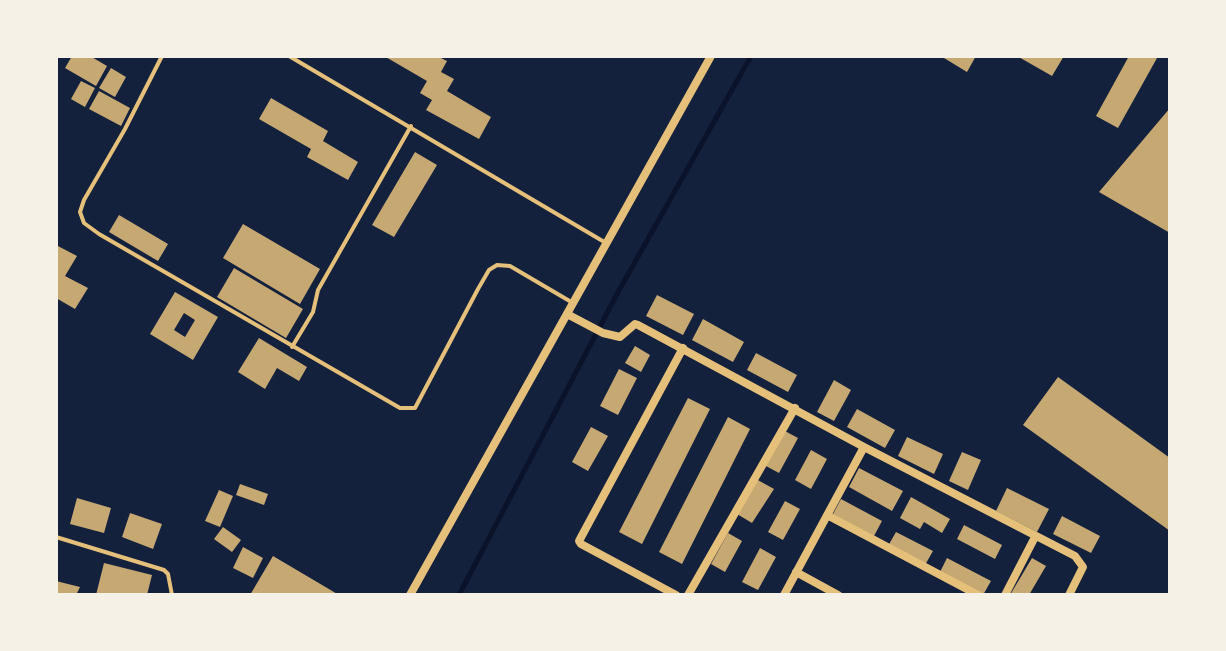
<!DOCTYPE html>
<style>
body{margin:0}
#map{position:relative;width:1226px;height:651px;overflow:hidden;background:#14213d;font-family:Ubuntu,sans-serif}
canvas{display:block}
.frame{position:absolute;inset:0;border:58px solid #f6f1e7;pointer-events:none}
</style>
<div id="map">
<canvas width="1226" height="651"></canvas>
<div class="frame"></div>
</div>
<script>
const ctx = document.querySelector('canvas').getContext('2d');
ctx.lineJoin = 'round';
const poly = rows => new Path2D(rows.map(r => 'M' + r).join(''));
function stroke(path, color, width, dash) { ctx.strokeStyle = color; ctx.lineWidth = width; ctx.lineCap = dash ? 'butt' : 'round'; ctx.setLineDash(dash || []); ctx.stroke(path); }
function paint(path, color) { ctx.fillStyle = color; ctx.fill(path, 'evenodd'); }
const stream = poly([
 [459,595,617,294,751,56]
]);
const building = poly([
 [72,56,90,56,107,66,96,86,65,68],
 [384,56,437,56,447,61,441,72,454,79,447,91,491,117,479,139,426,110,432,100,420,93,427,81],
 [945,56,976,56,967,72,944,58],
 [1017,56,1064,56,1052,76],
 [1129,56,1157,58,1118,128,1096,116],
 [111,68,126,77,115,97,99,88],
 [81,81,95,88,85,107,71,99],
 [99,91,130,108,121,126,89,109],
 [271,98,328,131,323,141,358,162,348,180,307,157,311,149,259,119],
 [1170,108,1170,233,1099,192],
 [415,152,437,165,394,237,372,225],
 [119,215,168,244,158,261,109,232],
 [243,224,320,269,300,304,223,258],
 [56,245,77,256,65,276,88,288,75,309,56,298],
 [234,268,303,309,286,338,217,297],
 [175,292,218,317,193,360,150,334],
 [184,313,195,320,185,337,174,330],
 [657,295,694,314,683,335,646,316],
 [703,319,744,342,733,362,692,340],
 [259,338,307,367,299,381,277,368,265,389,238,372],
 [635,346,650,355,641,372,625,363],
 [756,353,797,375,788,392,747,370],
 [619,369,637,378,618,415,600,406],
 [1058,377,1170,458,1170,531,1023,425],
 [834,380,851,390,834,421,817,412],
 [688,398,710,409,642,544,619,532],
 [857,409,895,430,885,448,847,427],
 [728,417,750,429,682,564,659,552],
 [591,427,608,436,588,471,572,462],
 [783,430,798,438,779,473,764,465],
 [907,437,943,454,934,474,898,456],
 [811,450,827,459,811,489,795,480],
 [962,452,981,460,968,490,949,481],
 [859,468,903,491,892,511,849,487],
 [756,479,774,489,752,523,737,514],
 [240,484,268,494,264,505,236,495],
 [1007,488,1049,509,1037,532,996,511],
 [219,490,233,496,220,527,205,521],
 [911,497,950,519,942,533,924,522,920,529,900,518],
 [77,498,111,508,104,533,70,524],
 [841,499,882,521,874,536,833,514],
 [785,501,800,509,783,540,768,532],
 [130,513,162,524,153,549,122,537],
 [1062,516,1100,536,1091,553,1053,534],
 [964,525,1002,545,995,559,957,539],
 [223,527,241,540,232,552,214,539],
 [896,532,933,551,925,565,888,546],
 [728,533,742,541,725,572,711,564],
 [243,547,263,558,253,578,233,568],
 [760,548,776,557,758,590,742,582],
 [273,556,339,595,250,595],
 [947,558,991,581,983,595,940,572],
 [1032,558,1046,566,1029,595,1010,595],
 [104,563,152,575,147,595,96,595],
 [56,581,80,587,76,595,56,595]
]);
const service = poly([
 [162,56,125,129,84,200,80,212,84,223,99,234,400,408,415,408,478,289,489,270,497,265,510,266,573,303],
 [289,56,606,243],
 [292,347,313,312,318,290,411,126],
 [56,537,164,570,168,574,172,595]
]);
const minor = poly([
 [567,314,603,333,620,337,635,324,638,325,864,447,1075,556,1083,567,1069,595],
 [827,515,978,595],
 [796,572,838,595],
 [410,595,711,56],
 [676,595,581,544,579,541,683,348],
 [688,595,795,408],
 [784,595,864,447],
 [1005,595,1035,537]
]);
stroke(stream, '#0b132b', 5);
paint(building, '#c6a872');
stroke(service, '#e5c07b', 4);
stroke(minor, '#e5c07b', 8);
</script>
